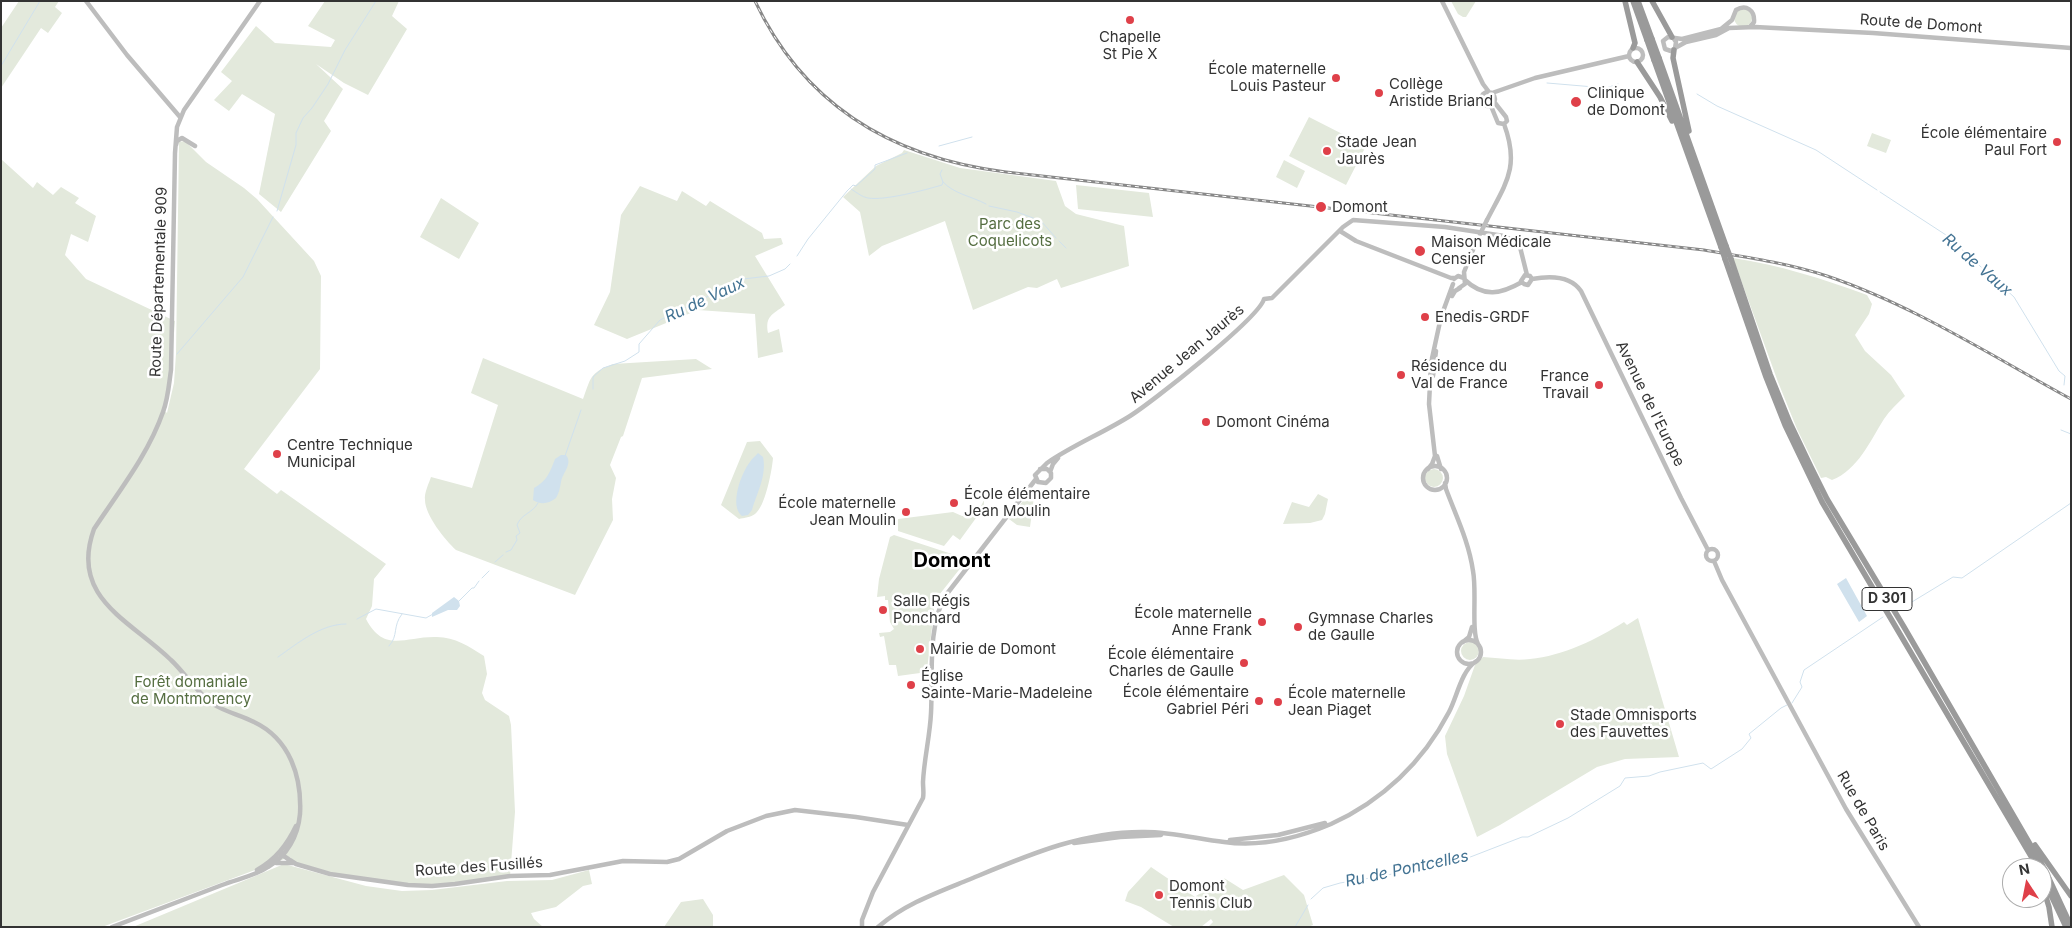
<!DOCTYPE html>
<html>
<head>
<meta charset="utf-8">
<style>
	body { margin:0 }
	#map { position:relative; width:2072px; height:928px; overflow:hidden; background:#fff; font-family:Inter,sans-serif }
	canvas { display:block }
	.frame { position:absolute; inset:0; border:2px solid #333; pointer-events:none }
	.north { position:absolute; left:2002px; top:858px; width:50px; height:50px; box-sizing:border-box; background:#fff; border:1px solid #adadad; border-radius:50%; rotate:349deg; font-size:14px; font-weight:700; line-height:20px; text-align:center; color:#333 }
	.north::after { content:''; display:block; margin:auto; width:18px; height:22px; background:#df4049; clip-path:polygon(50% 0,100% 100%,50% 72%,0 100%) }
</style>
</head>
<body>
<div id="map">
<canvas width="2072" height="928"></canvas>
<div class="frame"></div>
<div class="north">N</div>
</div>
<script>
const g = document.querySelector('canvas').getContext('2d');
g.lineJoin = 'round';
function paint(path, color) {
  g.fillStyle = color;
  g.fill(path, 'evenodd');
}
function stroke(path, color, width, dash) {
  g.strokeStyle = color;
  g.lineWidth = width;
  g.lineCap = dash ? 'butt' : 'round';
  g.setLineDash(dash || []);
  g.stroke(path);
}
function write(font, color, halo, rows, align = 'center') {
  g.font = font + ' Inter,sans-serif';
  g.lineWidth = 5;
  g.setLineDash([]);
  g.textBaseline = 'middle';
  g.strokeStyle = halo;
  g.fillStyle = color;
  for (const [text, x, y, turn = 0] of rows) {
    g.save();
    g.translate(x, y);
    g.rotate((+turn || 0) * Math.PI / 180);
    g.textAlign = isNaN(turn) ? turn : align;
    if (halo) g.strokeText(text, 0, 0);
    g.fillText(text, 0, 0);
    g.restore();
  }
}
paint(new Path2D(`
	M19,1H59L55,7L62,13L48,33L41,28L1,88V28Z
	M325,1H399L392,16L407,29L368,95L344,83L316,64L343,89L324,121L331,131L281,212L259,194L275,114L242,94L229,111L214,100L232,81L221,72L256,26L275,43L331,47L335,40L308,26Z
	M1451,1H1476L1466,17H1463L1458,14Z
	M1734 18a9 9 0 1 1 18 0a9 9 0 1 1-18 0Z
	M1309,117L1366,146L1346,185L1289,156Z
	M1872,133L1891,140L1886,153L1867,146Z
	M185,141L206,162L244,188L257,199L314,261L321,276L320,369L244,469L277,494L281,490L386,564L374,579L372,606L366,619C384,653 404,637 434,637C454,636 468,646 484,656L487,674L482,693L485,700L509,716L511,725L515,812L510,876L432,886L365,880L296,864L290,857L102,927H1V159L33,188L37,182L53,195L61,187L79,198L75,203L96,216L88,242L71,234L65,255L86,279L175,321L171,370L164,410L167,413L174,383L176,354L179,142Z
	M904,150L960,168L1056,181L1065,206L1076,214L1124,226L1129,266L1061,288L1057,279L1037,288L1028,287L973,310L945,221L882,246L869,256L860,212L843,197L876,166L902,153Z
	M1284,160L1305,171L1297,188L1276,177Z
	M1076,185L1149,193L1153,217L1078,209Z
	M640,186L677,201L682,191L706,206L710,201L762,233L764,239L781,238L783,244L755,256L785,305C772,315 765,316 768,333L779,329L783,352L758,358L755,314L698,310L627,339L594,325L610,292L621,215Z
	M441,198L479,223L459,259L420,237Z
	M1733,258C1780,265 1823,279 1867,295L1872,304L1869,314L1855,335L1865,351L1891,375L1905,396C1898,403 1890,410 1884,419C1870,441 1858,470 1832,480L1826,477L1821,478L1797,429L1778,382Z
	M483,358L583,399C591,378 589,373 613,364L696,359L712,369L642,378L623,436L621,437L610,465L616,478L612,499L613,520L575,595L456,550C445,540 425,515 425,500C424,493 429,483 431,477L472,488L498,405L471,393Z
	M760,441L773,458C772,471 765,507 755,514C751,517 744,518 739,519L721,505L747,442Z
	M1425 478a9 9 0 1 1 18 0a9 9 0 1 1-18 0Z
	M1029,493H1032L1034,497L1030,527L1017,525L1009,519Z
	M1318,494L1328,499L1325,514L1322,520L1310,523L1283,524L1292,502L1309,507Z
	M984,500V507L960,540L953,535L944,546L898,531V519L953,512L962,516L973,515L981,506Z
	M894,535L964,558L966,561L932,604L934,610L927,670H923L920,673L898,676L896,665H889L884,636L880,637L879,633L890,632L894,629L890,622L888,600H885V596L877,597L879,579L890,537Z
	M1638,618L1679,757L1625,759L1597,767L1500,825L1477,837L1447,754L1445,736L1464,696L1475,665L1483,657C1499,658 1515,661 1530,659C1563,656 1597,639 1624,622L1627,625Z
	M1461 651a9 9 0 1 1 18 0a9 9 0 1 1-18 0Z
	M284,864L366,886L402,891L432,890L507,881L552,880L589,870L592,884L583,886L556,907L531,913L534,919L543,927H133Z
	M1151,867L1195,897L1206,913L1196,896L1224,878L1243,890L1284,875L1304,895L1313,925L1308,927H1208L1213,922L1211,919L1201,927H1174L1141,907L1125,901L1128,892Z
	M703,899L713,915V927H664L681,902Z`), '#e3e9dc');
paint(new Path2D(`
	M758,453L763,457C767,475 757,493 752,510L748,515L742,516C729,506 741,473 750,462C752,458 755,457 758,453Z
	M561,455H566C573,464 563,472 561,482C560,488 559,493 556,498C548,504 541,505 533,500L534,488C547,481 550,472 555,459Z
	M1846,578L1867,616L1859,622L1837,584Z
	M454,597L459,601L460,606L457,610H448L432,617V613Z`), '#d0e1ed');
stroke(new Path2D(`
	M1,66L40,1
	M1547,83L1606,88L1618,84
	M1697,94L1717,106L1816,150L1877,190
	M939,146L972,137
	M943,182C954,194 971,196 986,204
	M851,189C856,192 862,197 868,198C884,201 925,190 942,185L943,182L940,174L942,170
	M1880,192L1946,235L2014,297L2059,371L2065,376L2064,385
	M989,206L1017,212L1041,221L1056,238
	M277,211L296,145V133L303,118L312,108L328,84L345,50L376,1
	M1059,241L1066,248
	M797,256L808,239L847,191L853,185L856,186L875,169V165L907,153
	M177,354L243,277L273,217
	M593,389V377L603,368L625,361L639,352V344L660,320L743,279L769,276L785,269L790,264
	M2061,430L2071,434
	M565,456L581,410
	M506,552L511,550L517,540L516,536L520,533L517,525C521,514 533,513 538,503
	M495,562L503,555
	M482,578L489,571
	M459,601L472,588H474L479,581
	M1902,608L1953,577L1962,578L2071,503
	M357,619L376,609L426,618L433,614
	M389,646C399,635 392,627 402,614
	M278,657C298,643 321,624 346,624
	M1792,703L1802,687L1800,682L1804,670L1883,617
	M1311,899L1323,888L1340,883L1388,875L1417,867L1460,861L1522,837H1528L1568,818L1620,786L1625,778L1649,776L1660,772L1703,763L1711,769L1742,749L1751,738L1749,734L1781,708L1787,705
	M1295,927L1308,905`), '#d0e1ed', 1);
stroke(new Path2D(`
	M86,1L127,55L180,117
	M1442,1L1483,84L1489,92
	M1674,39L1676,42L1675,48L1671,51L1665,49L1663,41L1668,37L1682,39L1721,29L1732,20L1736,10C1746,4 1755,10 1754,22L1750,27
	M1675,48L1686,42L1716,35L1729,28L1755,27L1873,33L2071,48
	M1629 55a7 7 0 1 1 14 0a7 7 0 1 1-14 0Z
	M1481 99a7 7 0 1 1 14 0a7 7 0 1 1-14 0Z
	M1492,93L1535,78L1629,56
	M1491,106L1498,123L1504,124
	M176,145L177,141L182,138L195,146
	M1487,220C1506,183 1520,167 1504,124L1507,121L1506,117L1495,103
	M1340,231L1356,241L1451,278H1455
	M1454,279L1458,276L1464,278
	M1532,279L1528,285L1524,284L1521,281L1525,275L1530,276L1532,279C1548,276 1570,275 1581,291L1681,498L1708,550
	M1465,280C1484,298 1501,294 1522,282
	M1459,288L1465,284L1464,272L1477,240
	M1452,296L1455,291L1460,288
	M1433,376L1436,351
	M1437,456L1441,469
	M1423 478a12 12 0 1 1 24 0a12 12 0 1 1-24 0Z
	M1040,469H1047L1051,473V478L1046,483L1038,482L1035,475L1047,463C1073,445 1103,433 1130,416C1151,403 1259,318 1264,299L1272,298L1343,227L1353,220L1445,227L1504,236L1513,240L1520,247L1527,275
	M1428,469L1432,464L1435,456L1429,404L1431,363L1441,317L1453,284
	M1050,472L1053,464L1058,458
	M1445,483L1446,489C1456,516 1469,542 1473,571C1477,591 1471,631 1478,644
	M1706 555a6 6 0 1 1 12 0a6 6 0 1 1-12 0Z
	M1714,561L1722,580L1846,809L1919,927
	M1457 652a12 12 0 1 1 24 0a12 12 0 1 1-24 0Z
	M1463,642L1469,637L1472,627
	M1230,840L1278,835L1325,823
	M1074,843L1120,837L1161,835
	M279,853L296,864L330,874L408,885L432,886L455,884L510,876L550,875L623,861L667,862L679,859L727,831L766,816L795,810L856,817L908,825
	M276,863H293
	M257,870C276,859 287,845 296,826
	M112,927C149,913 186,899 222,885C237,879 255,876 268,867C287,856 298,836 300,814C302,777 290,739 254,722C241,715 225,712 213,704C196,692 185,673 171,660C130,620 69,598 94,529C119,491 148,455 163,412C168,399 169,384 171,370L175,153L177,127L184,110L260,1
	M862,927V920L873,892L923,798C924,793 923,788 923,782C924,759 930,736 931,713C933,678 927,625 946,595L1036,479
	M878,927C905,904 936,893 968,880C1026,856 1082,831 1145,832C1172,832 1198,839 1224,842C1259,847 1298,838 1331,824C1382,801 1423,762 1449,712C1457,697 1461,672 1475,662`), '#bdbdbd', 4.5);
stroke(new Path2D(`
	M1625,1L1635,43L1633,48
	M1633,1L1647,40
	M1638,1L1652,39
	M1652,1L1672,37
	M1674,50L1673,58L1689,131
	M1659,58L1726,246
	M1654,60L1721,247
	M1637,62L1660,97L1672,121
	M1725,259L1766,377L1785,425L1822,502L2038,868
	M1731,259L1770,374L1790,423L1811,467L1827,499L1904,627L2045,870L2071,926
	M2035,845L2071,896
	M2042,876L2066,927
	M2042,884L2049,907L2052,927`), '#9a9a9a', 5.5);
const rail = new Path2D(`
	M755,1C805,107 894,158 1006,172L1704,250C1746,257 1787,263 1827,276C1913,305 1992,356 2071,399`);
stroke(rail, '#888', 3);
stroke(rail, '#fff', 1, [4]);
stroke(new Path2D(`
	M1480,234L1487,220`), '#bdbdbd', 4.5);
stroke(new Path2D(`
	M1652,39L1659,58
	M1647,40L1654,60
	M1726,246L1731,259
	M1721,247L1725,259`), '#9a9a9a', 5.5);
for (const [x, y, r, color] of [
	[1130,20,5,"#df4049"],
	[1336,78,5,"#df4049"],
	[1379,93,5,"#df4049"],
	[1576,102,6,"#df4049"],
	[2057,142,5,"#df4049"],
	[1327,151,5,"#df4049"],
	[1321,207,6,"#df4049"],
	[1420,251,6,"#df4049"],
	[1425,317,5,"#df4049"],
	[1401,375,5,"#df4049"],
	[1599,385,5,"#df4049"],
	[1206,422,5,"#df4049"],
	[277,454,5,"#df4049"],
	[954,503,5,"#df4049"],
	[906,512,5,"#df4049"],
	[883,610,5,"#df4049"],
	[1262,622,5,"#df4049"],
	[1298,627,5,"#df4049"],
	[920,649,5,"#df4049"],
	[1244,663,5,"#df4049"],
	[911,685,5,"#df4049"],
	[1259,701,5,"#df4049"],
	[1278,702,5,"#df4049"],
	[1560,724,5,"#df4049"],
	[1159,895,5,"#df4049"]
]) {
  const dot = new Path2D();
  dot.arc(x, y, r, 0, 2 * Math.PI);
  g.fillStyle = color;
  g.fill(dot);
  stroke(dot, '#fff', 2);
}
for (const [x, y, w] of [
	[1887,599,50]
]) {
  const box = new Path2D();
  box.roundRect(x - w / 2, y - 11.5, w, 23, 4);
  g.fillStyle = '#fff';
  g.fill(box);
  stroke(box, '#333', 1);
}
write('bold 14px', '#333', null, [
	["D 301",1887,599]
]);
write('15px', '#333', '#fff', [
	["Route de Domont",1921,24,4],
	["Route Départementale 909",159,282,-88],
	["Avenue Jean Jaurès",1187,354,-40],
	["Avenue de l'Europe",1650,404,64],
	["Rue de Paris",1863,811,60],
	["Route des Fusillés",479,867,-4]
]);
write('15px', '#333', '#fff', [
	["Chapelle",1130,37,"center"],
	["St Pie X",1130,54,"center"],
	["École maternelle",1326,69,"right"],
	["Louis Pasteur",1326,86,"right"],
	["Collège",1389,84],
	["Aristide Briand",1389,101],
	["Clinique",1587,93],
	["de Domont",1587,110],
	["École élémentaire",2047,133,"right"],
	["Paul Fort",2047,150,"right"],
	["Stade Jean",1337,142],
	["Jaurès",1337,159],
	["Domont",1332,207],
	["Maison Médicale",1431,242],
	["Censier",1431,259],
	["Enedis-GRDF",1435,317],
	["Résidence du",1411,366],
	["Val de France",1411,383],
	["France",1589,376,"right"],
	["Travail",1589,393,"right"],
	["Domont Cinéma",1216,422],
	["Centre Technique",287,445],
	["Municipal",287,462],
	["École élémentaire",964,494],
	["Jean Moulin",964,511],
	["École maternelle",896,503,"right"],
	["Jean Moulin",896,520,"right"],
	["Salle Régis",893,601],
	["Ponchard",893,618],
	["École maternelle",1252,613,"right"],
	["Anne Frank",1252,630,"right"],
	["Gymnase Charles",1308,618],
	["de Gaulle",1308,635],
	["Mairie de Domont",930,649],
	["École élémentaire",1234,654,"right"],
	["Charles de Gaulle",1234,671,"right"],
	["Église",921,676],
	["Sainte-Marie-Madeleine",921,693],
	["École élémentaire",1249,692,"right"],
	["Gabriel Péri",1249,709,"right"],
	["École maternelle",1288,693],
	["Jean Piaget",1288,710],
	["Stade Omnisports",1570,715],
	["des Fauvettes",1570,732],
	["Domont",1169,886],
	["Tennis Club",1169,903]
], 'left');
write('15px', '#556e41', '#fff', [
	["Parc des",1010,224],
	["Coquelicots",1010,241],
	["Forêt domaniale",191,682],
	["de Montmorency",191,699]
]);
write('italic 16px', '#437393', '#fff', [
	["Ru de Vaux",1977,265,41],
	["Ru de Vaux",705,300,-25],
	["Ru de Pontcelles",1407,869,-12]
]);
write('bold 20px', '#000', '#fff', [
	["Domont",952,561]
]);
</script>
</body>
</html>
